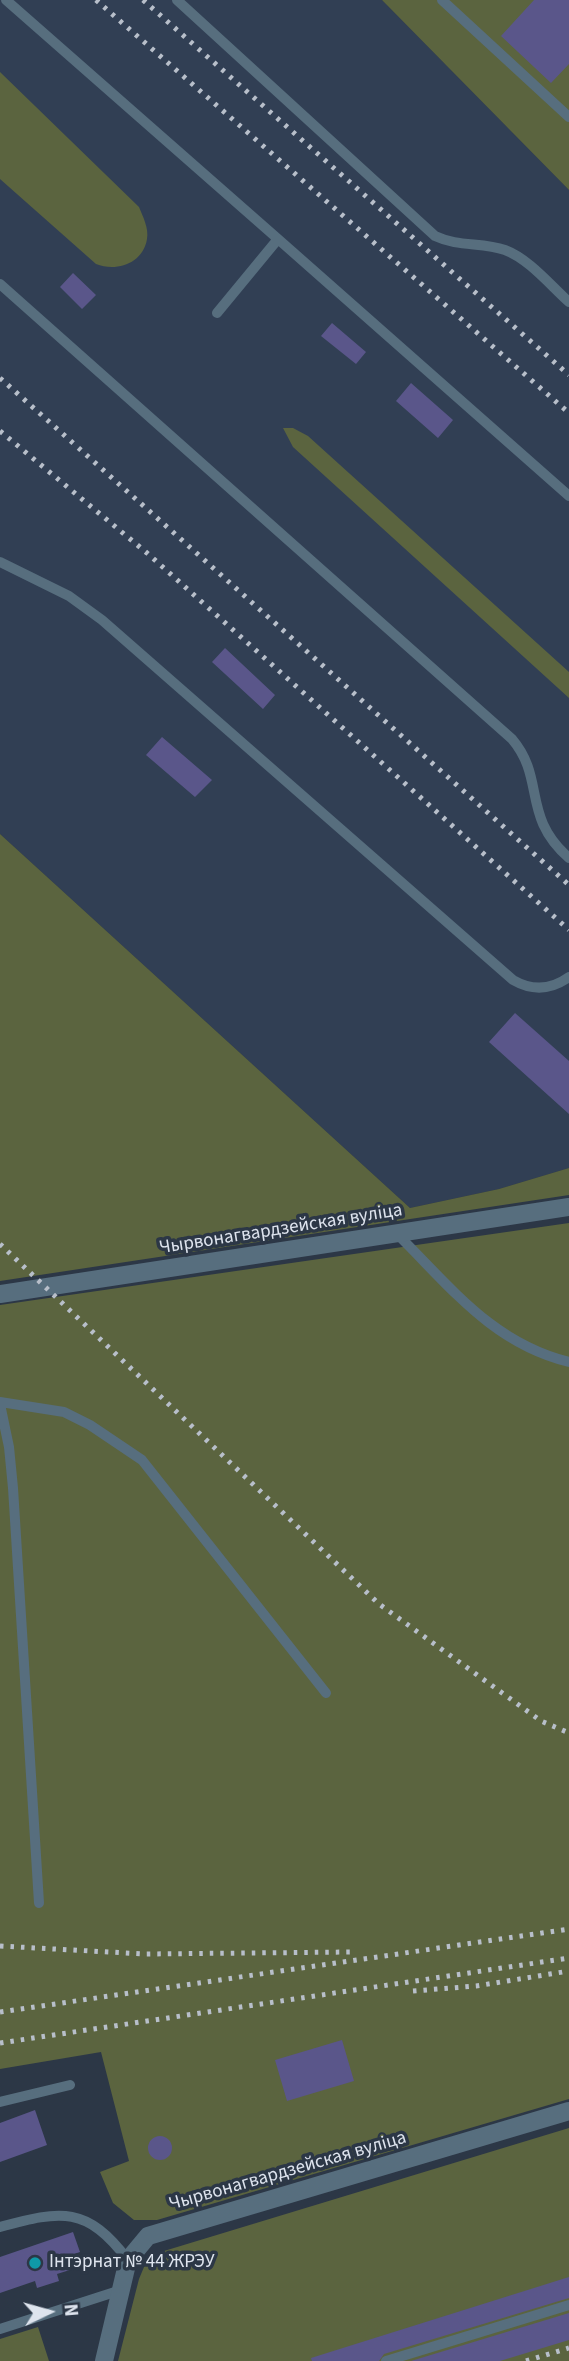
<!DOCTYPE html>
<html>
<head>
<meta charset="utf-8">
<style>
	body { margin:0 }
	#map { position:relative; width:569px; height:2361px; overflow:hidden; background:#2c3746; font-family:"Source Sans 3",sans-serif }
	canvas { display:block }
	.north { position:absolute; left:14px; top:2277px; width:70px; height:70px; -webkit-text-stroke:5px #2c3746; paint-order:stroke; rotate:85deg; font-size:19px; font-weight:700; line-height:28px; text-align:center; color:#dee4ee }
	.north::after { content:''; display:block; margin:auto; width:24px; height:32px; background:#dee4ee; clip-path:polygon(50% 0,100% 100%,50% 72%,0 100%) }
</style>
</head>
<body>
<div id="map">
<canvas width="569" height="2361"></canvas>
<div class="north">N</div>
</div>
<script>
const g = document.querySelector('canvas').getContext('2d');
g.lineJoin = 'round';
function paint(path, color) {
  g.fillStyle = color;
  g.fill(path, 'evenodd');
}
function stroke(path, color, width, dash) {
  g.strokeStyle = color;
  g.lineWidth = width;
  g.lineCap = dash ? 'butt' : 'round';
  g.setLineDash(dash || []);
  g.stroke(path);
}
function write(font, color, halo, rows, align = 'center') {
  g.font = font + ' "Source Sans 3",sans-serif';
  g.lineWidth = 7;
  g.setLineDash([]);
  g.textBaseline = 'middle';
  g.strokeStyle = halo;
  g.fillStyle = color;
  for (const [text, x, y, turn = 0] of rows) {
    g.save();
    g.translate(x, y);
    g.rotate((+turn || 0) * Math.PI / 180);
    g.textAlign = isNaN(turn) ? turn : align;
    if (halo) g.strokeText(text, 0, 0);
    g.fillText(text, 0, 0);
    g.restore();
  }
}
paint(new Path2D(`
	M0,0H382L569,190V1168L499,1189L410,1208L0,834Z`), '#313f54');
paint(new Path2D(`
	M382,0H569V190Z
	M0,72L139,207C143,217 149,228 147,239C143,264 116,272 96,264L0,179Z
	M283,428H293L308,436L569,672V698L293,447Z
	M0,834L410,1208L499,1189L569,1168V1195L0,1281Z
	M569,1223V2099L157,2220H134L113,2203L100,2172L129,2161L101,2052L0,2069V1305Z
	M569,2128V2361H118L139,2279L144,2267L164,2251Z
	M38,2327L49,2361H0V2339Z`), '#5b643f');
paint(new Path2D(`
	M534,0H569V64L551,83L501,36Z
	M73,273L96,295L82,309L60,287Z
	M332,323L366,352L356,364L321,336Z
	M411,383L453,420L438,438L396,401Z
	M225,648L275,695L263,709L212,662Z
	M162,737L212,780L195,797L146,755Z
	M515,1013L569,1061V1114L489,1042Z
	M342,2040L354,2081L287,2101L275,2060Z
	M35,2110L47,2145L0,2162V2123Z
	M148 2148a12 12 0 1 1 24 0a12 12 0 1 1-24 0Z
	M73,2232L80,2252L68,2256L73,2269L57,2274L59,2281L37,2288L35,2281L0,2293V2257Z
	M569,2277V2298L384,2354L379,2361H312L311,2358Z
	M569,2313V2340L500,2361H411Z`), '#5a568a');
stroke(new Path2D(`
	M6,0L278,239L217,313
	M177,0L435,236C458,247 482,242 505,250C529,259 550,285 569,302
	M442,0L569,117
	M278,239L569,496
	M0,284L512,739C546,779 521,816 569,858
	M0,562L69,596L102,620L513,980C532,991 551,990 569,977
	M396,1233C451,1287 492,1343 569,1362
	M0,1402L64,1412L90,1425L142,1460L326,1693
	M0,1404L9,1447L13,1488L39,1903
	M0,2102L70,2085
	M0,2227C62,2210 87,2206 128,2260
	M0,2329L121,2290
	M386,2361L569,2305`), '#576e7e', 10);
stroke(new Path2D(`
	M0,1294L569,1207
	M104,2361L128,2260L148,2236L569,2111`), '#576e7e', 18);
stroke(new Path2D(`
	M96,0L569,413
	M143,0L569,375
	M0,378L569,885
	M0,431L147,553L569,930
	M0,1244L379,1604L541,1721L569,1733
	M0,1946L145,1954L352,1952
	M413,1991L476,1986L569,1971
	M0,2012L569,1929
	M0,2043L569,1958
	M526,2361L569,2348`), '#b8bfca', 5, [3.5, 7]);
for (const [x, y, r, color] of [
	[35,2263,7,"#0f9aa8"]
]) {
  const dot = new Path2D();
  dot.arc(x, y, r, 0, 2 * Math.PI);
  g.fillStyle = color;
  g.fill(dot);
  stroke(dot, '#2c3746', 2.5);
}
write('19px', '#dee4ee', '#2c3746', [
	["Чырвонагвардзейская вуліца",281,1230,-9],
	["Чырвонагвардзейская вуліца",288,2172,-16]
]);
write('19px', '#dee4ee', '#2c3746', [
	["Інтэрнат № 44 ЖРЭУ",49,2263]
], 'left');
</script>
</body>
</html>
